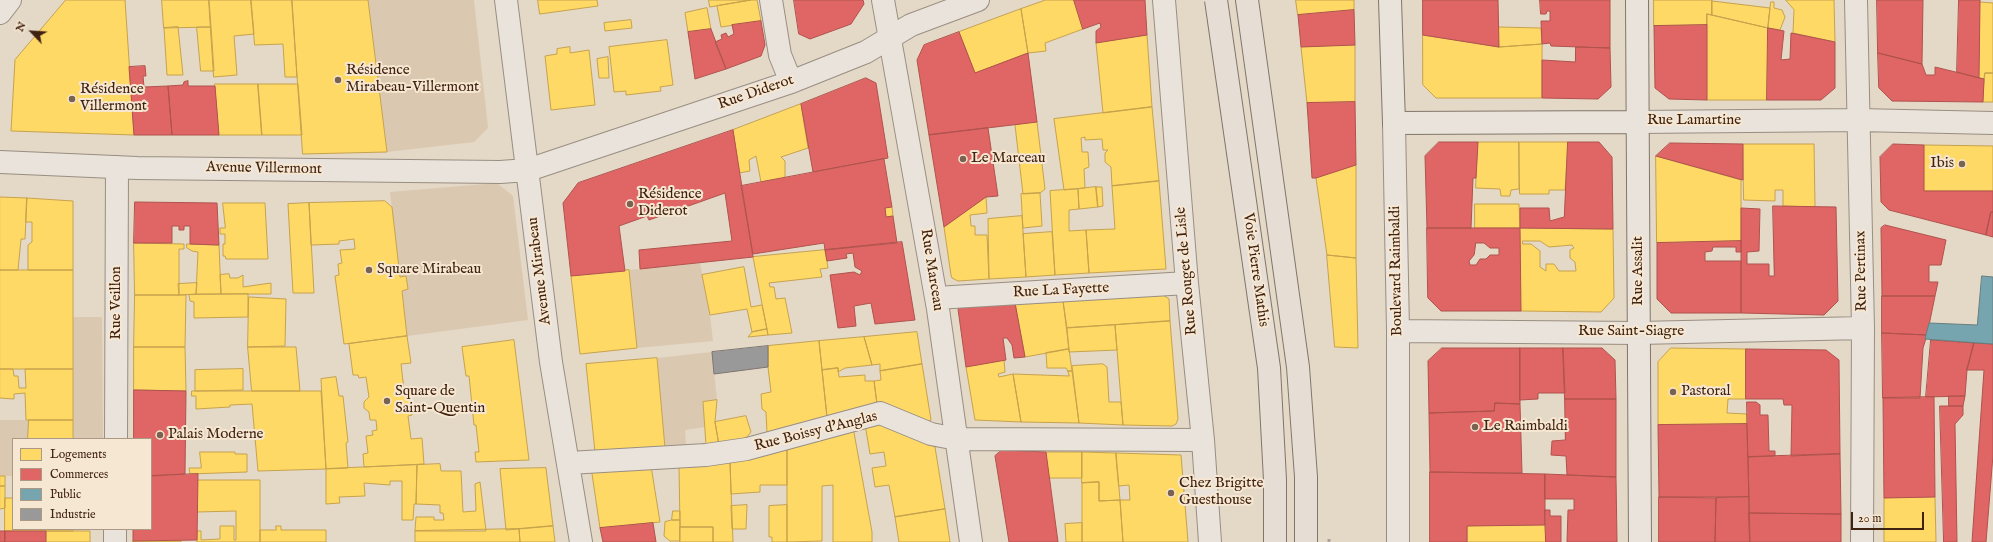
<!DOCTYPE html>
<html>
<head>
<meta charset="utf-8">
<style>
	body { margin:0 }
	#map { position:relative; width:1993px; height:542px; overflow:hidden; background:#e4d8c7; font-family:"IM FELL English",serif }
	canvas { display:block }
	.legend { position:absolute; left:12px; top:438px; width:140px; height:92px; box-sizing:border-box; background:#f6e7d2; border:1px solid #ad9884; margin:0; padding:5px 7px; list-style:none; font-size:12px; color:#402210 }
	.legend li { display:flex; align-items:center; gap:8px; height:20px }
	.legend b { width:20px; border:1px solid #ad9884 }
	.north { position:absolute; left:12px; top:12px; width:40px; height:40px; -webkit-text-stroke:3px #f6e7d2; paint-order:stroke; rotate:295deg; font-size:11px; font-weight:700; line-height:16px; text-align:center; color:#402210 }
	.north::after { content:''; display:block; margin:auto; width:14px; height:18px; background:#402210; clip-path:polygon(50% 0,100% 100%,50% 72%,0 100%) }
	.scale { position:absolute; left:1851px; top:512px; width:73px; height:18px; box-sizing:border-box; border:2px solid #402210; border-top:0; padding-left:5px; font-size:12px; line-height:14px; white-space:nowrap; color:#402210; -webkit-text-stroke:3px #f6e7d2; paint-order:stroke }
</style>
</head>
<body>
<div id="map">
<canvas width="1993" height="542"></canvas>
<ul class="legend">
<li><b style="height:11px;background:#ffd966"></b>Logements</li>
<li><b style="height:11px;background:#e06666"></b>Commerces</li>
<li><b style="height:11px;background:#76a5af"></b>Public</li>
<li><b style="height:11px;background:#999"></b>Industrie</li>
</ul>
<div class="north">N</div>
<div class="scale">20 m</div>
</div>
<script>
const g = document.querySelector('canvas').getContext('2d');
g.lineJoin = 'round';
function paint(path, color) {
  g.fillStyle = color;
  g.fill(path, 'evenodd');
}
function stroke(path, color, width, dash) {
  g.strokeStyle = color;
  g.lineWidth = width;
  g.lineCap = dash ? 'butt' : 'round';
  g.setLineDash(dash || []);
  g.stroke(path);
}
function write(font, color, halo, rows, align = 'center') {
  g.font = font + ' "IM FELL English",serif';
  g.lineWidth = 4;
  g.setLineDash([]);
  g.textBaseline = 'middle';
  g.strokeStyle = halo;
  g.fillStyle = color;
  for (const [text, x, y, turn = 0] of rows) {
    g.save();
    g.translate(x, y);
    g.rotate((+turn || 0) * Math.PI / 180);
    g.textAlign = isNaN(turn) ? turn : align;
    if (halo) g.strokeText(text, 0, 0);
    g.fillText(text, 0, 0);
    g.restore();
  }
}
paint(new Path2D(`
	M368,0H474L488,128L474,142L387,152Z
	M497,183L513,196L528,320L407,336L402,291L408,289L406,276L400,277L390,192Z
	M700,263L710,315L713,341L637,348L629,270Z
	M73,317H102L103,439H72Z
	M712,352L717,400L703,402L705,427L685,430L686,447L665,448L657,358Z
	M0,420H29L28,439H13V476H0Z`), '#dbc8b0');
const homes = new Path2D(`
	M66,0H125L134,135L11,131L15,60Z
	M162,0H209L211,27L164,28Z
	M209,0H251L254,34L234,36L237,75L214,77Z
	M251,0H292L297,77H285L283,44L255,45Z
	M292,0H368L387,152L303,154Z
	M538,0H597L598,6L540,14Z
	M709,0H751L710,7Z
	M751,0H757L761,21L721,27L717,6Z
	M1046,0H1074L1083,29L1045,43L1046,51L1028,53L1021,9Z
	M1296,0H1354V10L1298,15Z
	M1654,0H1712V15L1707,14V25L1654,26Z
	M1786,0H1834L1835,42L1793,33L1794,10Z
	M1712,1L1770,8L1768,28L1712,15Z
	M1771,2H1774V8L1782,10L1785,17L1780,30L1768,28Z
	M1980,2L1993,3V73H1985L1984,79L1979,78Z
	M707,8L711,29L688,32L685,13Z
	M1021,9L1028,53L975,73L959,32Z
	M1707,14L1768,28L1767,100H1707Z
	M631,20L632,28L605,31L604,23Z
	M178,27L183,75H167L164,28Z
	M197,27H211L214,71H201Z
	M1498,27L1541,28L1542,44L1499,47Z
	M1147,35L1152,107L1103,113L1096,43Z
	M1423,35L1499,47L1542,44V98H1436L1423,85Z
	M667,40L673,85L660,87L661,91L626,95V91L614,92L609,47Z
	M1355,45V102L1307,103L1301,47Z
	M570,47V53L589,50L595,105L551,110L545,56L557,54V49Z
	M608,57L609,78H599L597,59Z
	M1985,73H1993V102H1983Z
	M215,84H258L262,135H219Z
	M258,84H298L302,135H262Z
	M801,104L808,148L781,157L785,161V178L761,182L756,156L749,160L750,171L739,173L733,130Z
	M1152,107L1159,181L1112,186L1111,167L1105,162V153L1108,150H1103L1102,139L1085,140V137L1081,138L1082,152H1088L1089,167L1084,169L1085,188L1064,190L1054,119Z
	M1037,122L1045,189L1040,193L1023,194L1015,125Z
	M1478,142H1519V189L1511,190L1510,196H1501L1500,189L1476,188Z
	M1519,142H1568L1565,190H1549V194H1520Z
	M1743,144H1814L1815,207L1783,206V190H1775V201L1744,200Z
	M1924,145L1993,146V191H1924Z
	M1656,156L1741,180V241L1657,243Z
	M1356,165V258L1327,255L1316,178Z
	M1159,181L1166,269L1089,273L1086,230L1115,229L1112,186Z
	M1096,187H1102L1103,206L1098,207Z
	M1096,187L1098,207L1079,209L1078,189Z
	M1078,189L1079,209L1069,210V231L1086,230L1089,273L1055,275L1050,191Z
	M1040,193L1042,226L1023,228L1021,194Z
	M0,197L27,198L25,239H21L18,270H0Z
	M986,197L987,213L970,215L971,226H975V235H987L989,279L958,281L952,278L951,275L944,227Z
	M27,198L73,201V270H28V245L32,242V222H26Z
	M385,201L392,207L400,277L406,276L408,289L402,291L407,336L344,344L335,276L339,275L338,264L342,263L340,250L355,249L354,239L339,241V244L311,245L309,203Z
	M223,203H265L268,259H226L225,256H223V244H225V234H220V228H225Z
	M309,203L314,293H293L288,204Z
	M1475,204H1519L1520,228H1475Z
	M892,207L893,216L886,217L885,208Z
	M1022,216L1026,277L989,279L988,219Z
	M1520,228L1613,229L1614,298L1601,312L1521,311ZM1523,241H1540L1549,247L1572,245L1574,248L1570,250V258L1575,262L1576,271H1559L1554,264H1546V271L1540,267V251L1531,244H1523Z
	M1052,232L1055,275L1026,277L1023,234Z
	M134,243L184,244V249H179V295H135Z
	M187,244L219,245L221,294H196L198,252L192,251L187,248Z
	M825,250L828,268L820,269L822,277L769,283L770,287H774L776,299L785,298L792,333L768,335L753,257Z
	M1327,255L1356,258L1358,348L1335,347Z
	M744,267L751,307L762,305L767,329L752,332L747,309L710,315L702,275Z
	M0,270H73V369H0Z
	M629,270L637,348L580,354L571,276Z
	M229,274L230,278H238L243,275V287L271,283V294H221L220,275Z
	M197,283L196,294L179,295L178,284Z
	M248,294V317L194,318V302L190,301L189,295Z
	M135,295H186L185,347H134Z
	M1163,295L1169,299L1170,321L1067,328L1063,301Z
	M249,297L286,299L285,346L248,347Z
	M1063,301L1069,349L1025,357L1015,303Z
	M1170,321L1178,419L1176,424L1172,426L1123,425L1115,325Z
	M1115,325L1117,350L1069,352L1067,328Z
	M767,329L768,335L748,337L752,332Z
	M917,332L922,364L880,371V364L872,365L864,337Z
	M407,336L411,363L401,364L404,390L408,389L412,415L408,416L411,439L422,438L424,464L364,467L363,454L368,453L366,436L373,435L372,431L377,430L376,420H370L369,412L364,408V402L369,397L366,377L359,378L358,375H353L349,344Z
	M864,337L872,365L845,368L838,372V368L822,370L819,341Z
	M514,340L529,460L476,462L475,452H479L476,425H474L469,376H466L462,347Z
	M819,341L827,417L767,433L766,412L762,409L761,394L771,392L768,367V346Z
	M134,347H185L186,391L134,390Z
	M248,347H296L300,391H252Z
	M1671,348L1746,349V399H1728L1727,413L1747,414V424L1658,425V362Z
	M1069,349L1072,371H1068L1066,368H1047L1046,353Z
	M657,358L665,448L595,452L586,364Z
	M1004,360L1005,372L998,374L999,377L1013,374L1021,422L975,420L966,367Z
	M922,364L931,420L923,424L877,404L874,381L881,380L880,371Z
	M1103,364L1107,367L1109,402H1121L1123,425L1079,423L1072,366Z
	M838,368L839,377L865,375V381H874L877,404L827,417L822,370Z
	M0,369H13L14,376H18L19,388H26L25,369H73V420H26L25,393L14,394V399L0,398Z
	M243,369V390L195,391V370Z
	M1068,371H1072L1079,423L1021,422L1013,374L1069,376Z
	M336,377L339,396H343L348,442L346,443L348,468L326,469L321,379Z
	M192,391H321L326,469L258,471L252,404L230,405V407L196,409V396H192Z
	M717,400L715,422L719,445H706L703,402Z
	M746,416L751,432L746,438L719,445L715,422Z
	M29,420H73V439H28Z
	M880,422L935,447L945,509L895,517L889,485L875,487L872,468L886,466L884,452L870,454L865,424Z
	M853,427L872,532V542H833V485L822,486V541L787,542V445Z
	M787,445V485H760V492L731,494L730,462Z
	M200,452H235V454H247V472L190,474L189,468H201Z
	M1046,452H1082V478H1049Z
	M1082,452L1116,453L1120,500L1099,501V482L1082,483Z
	M1116,453L1181,455L1188,542H1123L1120,500H1130L1129,485L1119,486Z
	M730,462L733,542H713V527H680L679,466Z
	M440,464L441,471H461L463,512L476,511L475,484L480,482L486,531H415L416,517H434V520H444L443,513H440V505L416,504L417,465Z
	M417,465L416,504H414L413,520H402V481H390V485L364,483L365,496L339,497L340,503L326,504V469Z
	M651,466L660,522L600,528L591,467Z
	M546,468L553,526L506,530L500,469Z
	M0,476H5V486H0Z
	M198,480H260V542H197V531H201V540L220,539V526H234V540H236V511L197,512Z
	M1099,482V501L1120,500L1123,542H1082V483Z
	M0,486H5V508L0,509Z
	M1935,497L1936,542H1884V498Z
	M5,498H13V529H73V531H5Z
	M747,505L746,529H732L731,506Z
	M787,505V542H772V537H769V506Z
	M945,509L950,542H899L895,517Z
	M673,511H680V520H672Z
	M672,520H680V541H670L664,536L665,522Z
	M1082,523V542H1066L1065,524Z
	M1545,525L1546,542H1467V526Z
	M276,526H281V530H326V542H260V530H276Z
	M553,526L555,542H520L519,529Z
	M680,527H713V542H680Z
	M519,529L520,542H415V531Z
	M46,531H90V542H46Z
	M133,541H181V542H133Z`);
paint(homes, '#ffd966');
stroke(homes, '#c6a24c', 1);
const shops = new Path2D(`
	M794,0H863L864,4L851,24L810,39L799,34Z
	M1074,0H1145L1147,35L1096,43V31L1101,27L1100,23L1083,29Z
	M1423,0H1498L1499,47L1423,35Z
	M1540,0H1610V48L1551,46L1550,43L1542,44L1541,21H1550V11H1547L1546,14H1541Z
	M1877,0H1923L1922,64L1878,53Z
	M1959,0H1980L1979,78L1957,72Z
	M1354,10L1355,45L1301,47L1298,15Z
	M761,21L765,45L761,56L726,69L715,42L722,39L721,35L726,33L728,37L734,34L732,25Z
	M1707,25V100L1669,99L1655,88L1654,26Z
	M1768,28L1784,31L1781,60L1790,59L1791,33L1835,42V88L1821,100H1767Z
	M711,29L726,69L695,79L688,32Z
	M959,32L975,73L1028,53L1037,122L929,135L917,60L924,45Z
	M1576,47L1610,48L1611,87L1598,99L1542,98V60L1575,62Z
	M1878,53L1922,64L1926,75H1935V67L1984,79L1983,102L1892,101L1879,88Z
	M145,66L146,76H143L144,87L168,86L172,135H134L129,67Z
	M866,78L876,83L888,158L813,172L801,104Z
	M188,81V86H215L219,135H172L168,86L183,85L184,82Z
	M1355,102L1356,165L1316,178H1312L1307,103Z
	M988,128L998,196L986,197L944,227L929,135Z
	M733,130L753,257L640,269L639,250L732,241L725,193L649,220L647,216L619,226L625,271L571,276L563,203L578,183Z
	M1439,142H1478L1476,178H1473L1471,228H1427L1425,156Z
	M1568,142H1599L1612,157L1613,229L1520,228V208H1549L1550,221L1564,217Z
	M1670,143L1743,144V180L1656,156Z
	M1893,144L1924,145V191H1993V212H1991L1986,235L1889,210L1881,202L1880,157Z
	M884,159L892,207L885,208L886,217L893,216L897,243L825,250L824,243L753,254L741,186Z
	M135,202L217,203L219,245L190,244V226H184V230H179V226H172V243H134Z
	M1773,206L1836,207L1838,301L1824,315L1741,313V208L1760,209L1759,251L1747,252V264H1769V276H1774Z
	M1991,212H1993V237L1986,235Z
	M1885,225L1946,240L1941,265H1929V282H1938L1935,296H1882L1881,228Z
	M1427,228H1520L1521,311H1441L1428,298ZM1476,243H1484L1490,248H1499V255H1490L1486,259H1480L1476,265H1470L1469,261L1474,255Z
	M1741,241V252H1736V247H1713L1712,251L1705,252V261H1741V313H1671L1657,299V243Z
	M902,242L915,320L875,324L871,303L854,306L856,326L838,328L830,275L854,272L860,275L862,271L855,267L853,253L846,254L847,258L827,261L825,250Z
	M1882,296H1935L1927,335L1882,333Z
	M1015,303L1025,357L1014,358L1012,345L1007,338H1003L1006,360L966,367L958,309L960,307Z
	M1882,333L1927,335L1923,348L1920,398H1883Z
	M1931,340L1974,343L1967,370L1965,396L1926,397Z
	M1974,343L1993,344V455L1986,542H1972L1984,370H1967Z
	M1442,348H1520V404L1495,403L1494,411L1429,413L1428,361Z
	M1520,348H1563L1565,393H1538V399L1520,400Z
	M1563,348H1602L1615,360L1616,399H1565Z
	M1746,349L1826,350L1839,360L1840,454L1791,456L1792,405H1784L1783,399H1746Z
	M134,390L186,391L185,474L151,476V439H134Z
	M1949,396H1965L1963,406H1949Z
	M1934,397L1935,497L1884,498L1883,398Z
	M1565,399H1616V477L1567,475L1566,456L1551,455L1552,441L1565,440Z
	M1747,402H1756L1760,405V415H1768L1769,451H1775V456L1748,457Z
	M1495,403L1520,404L1522,473L1430,472L1429,413L1494,411Z
	M1940,406H1963V415L1955,424L1957,542H1944Z
	M1747,424L1749,497H1659L1658,425Z
	M1002,450L1046,452L1058,542H1009L995,456Z
	M1840,454L1841,514L1749,513L1748,457Z
	M1430,472L1545,474V525L1467,526V542H1430Z
	M198,474L197,540L133,541V529H151V476Z
	M1545,474L1616,477L1617,542H1567L1568,510H1574V499H1545Z
	M1659,497L1716,498L1715,542H1659Z
	M1749,497L1750,542H1715L1716,498Z
	M1545,510H1550V516H1561V542H1546Z
	M1749,513L1841,514V542H1750Z
	M653,523L656,542H603L600,528Z
	M0,531H5V542H0Z
	M5,531H46V542H5Z`);
paint(shops, '#e06666');
stroke(shops, '#b0524c', 1);
const public = new Path2D(`
	M1982,276L1993,277V344L1925,339L1929,323L1977,325Z`);
paint(public, '#76a5af');
stroke(public, '#667e7f', 1);
const industry = new Path2D(`
	M768,346V367L714,374L712,352Z`);
paint(industry, '#999');
stroke(industry, '#7e7570', 1);
const street = new Path2D(`
	M506,0L551,362L581,542
	M771,0L780,55L791,82
	M883,0L938,309L971,542
	M1164,0L1187,283L1203,440L1210,542
	M1856,0L1863,328L1862,542
	M0,13L10,0
	M1638,122L1859,120L1993,123
	M1394,123L1398,331V542
	M0,162L137,168L500,172L528,170L791,82L866,52L911,25L978,0
	M936,298L1187,283
	M1398,331L1639,333L1863,328
	M116,439L117,167
	M569,463L706,455L747,449L880,413L931,434L957,439L1203,440
	M115,542V529`);
const secondary = new Path2D(`
	M1390,0L1394,123L1638,122
	M1637,0L1640,542`);
const highway = new Path2D(`
	M1247,0L1298,367L1306,477V542`);
stroke(street, '#998e82', 24);
stroke(secondary, '#81766b', 24);
stroke(highway, '#81766b', 24);
stroke(street, '#e9e3db', 22);
stroke(secondary, '#e9e3db', 22);
stroke(highway, '#e6ded4', 22);
stroke(new Path2D(`
	M1329,539V542`), '#aaa299', 3, [7, 7]);
const highwayBridge = new Path2D(`
	M1216,0L1269,368L1275,480V542`);
stroke(highwayBridge, '#81766b', 24, []);
stroke(highwayBridge, '#e6ded4', 22);
for (const [x, y, r, color] of [
	[338,80,4,"#796250"],
	[72,99,4,"#796250"],
	[963,159,4,"#796250"],
	[1962,164,4,"#796250"],
	[630,204,4,"#796250"],
	[369,270,4,"#796250"],
	[1673,392,4,"#796250"],
	[387,401,4,"#796250"],
	[1475,427,4,"#796250"],
	[160,435,4,"#796250"],
	[1171,493,4,"#796250"]
]) {
  const dot = new Path2D();
  dot.arc(x, y, r, 0, 2 * Math.PI);
  g.fillStyle = color;
  g.fill(dot);
  stroke(dot, '#f6e7d2', 1.5);
}
write('15px', '#402210', '#f6e7d2', [
	["Résidence",346,71],
	["Mirabeau-Villermont",346,88],
	["Résidence",80,90],
	["Villermont",80,107],
	["Le Marceau",971,159],
	["Ibis",1954,164,"right"],
	["Résidence",638,195],
	["Diderot",638,212],
	["Square Mirabeau",377,270],
	["Square de",395,392],
	["Saint-Quentin",395,409],
	["Pastoral",1681,392],
	["Le Raimbaldi",1483,427],
	["Palais Moderne",168,435],
	["Chez Brigitte",1179,484],
	["Guesthouse",1179,501]
], 'left');
write('15px', '#402210', '#f6e7d2', [
	["Rue Diderot",756,93,-19],
	["Rue Lamartine",1694,121],
	["Avenue Villermont",264,169,1],
	["Rue Marceau",931,270,81],
	["Voie Pierre Mathis",1255,270,82],
	["Avenue Mirabeau",540,271,-97],
	["Rue Rouget de Lisle",1187,271,-95],
	["Boulevard Raimbaldi",1397,271,-91],
	["Rue Assalit",1639,271,-90],
	["Rue Pertinax",1862,271,-91],
	["Rue La Fayette",1061,291,-3],
	["Rue Veillon",117,303,-90],
	["Rue Saint-Siagre",1631,332],
	["Rue Boissy d'Anglas",816,432,-14]
]);
</script>
</body>
</html>
